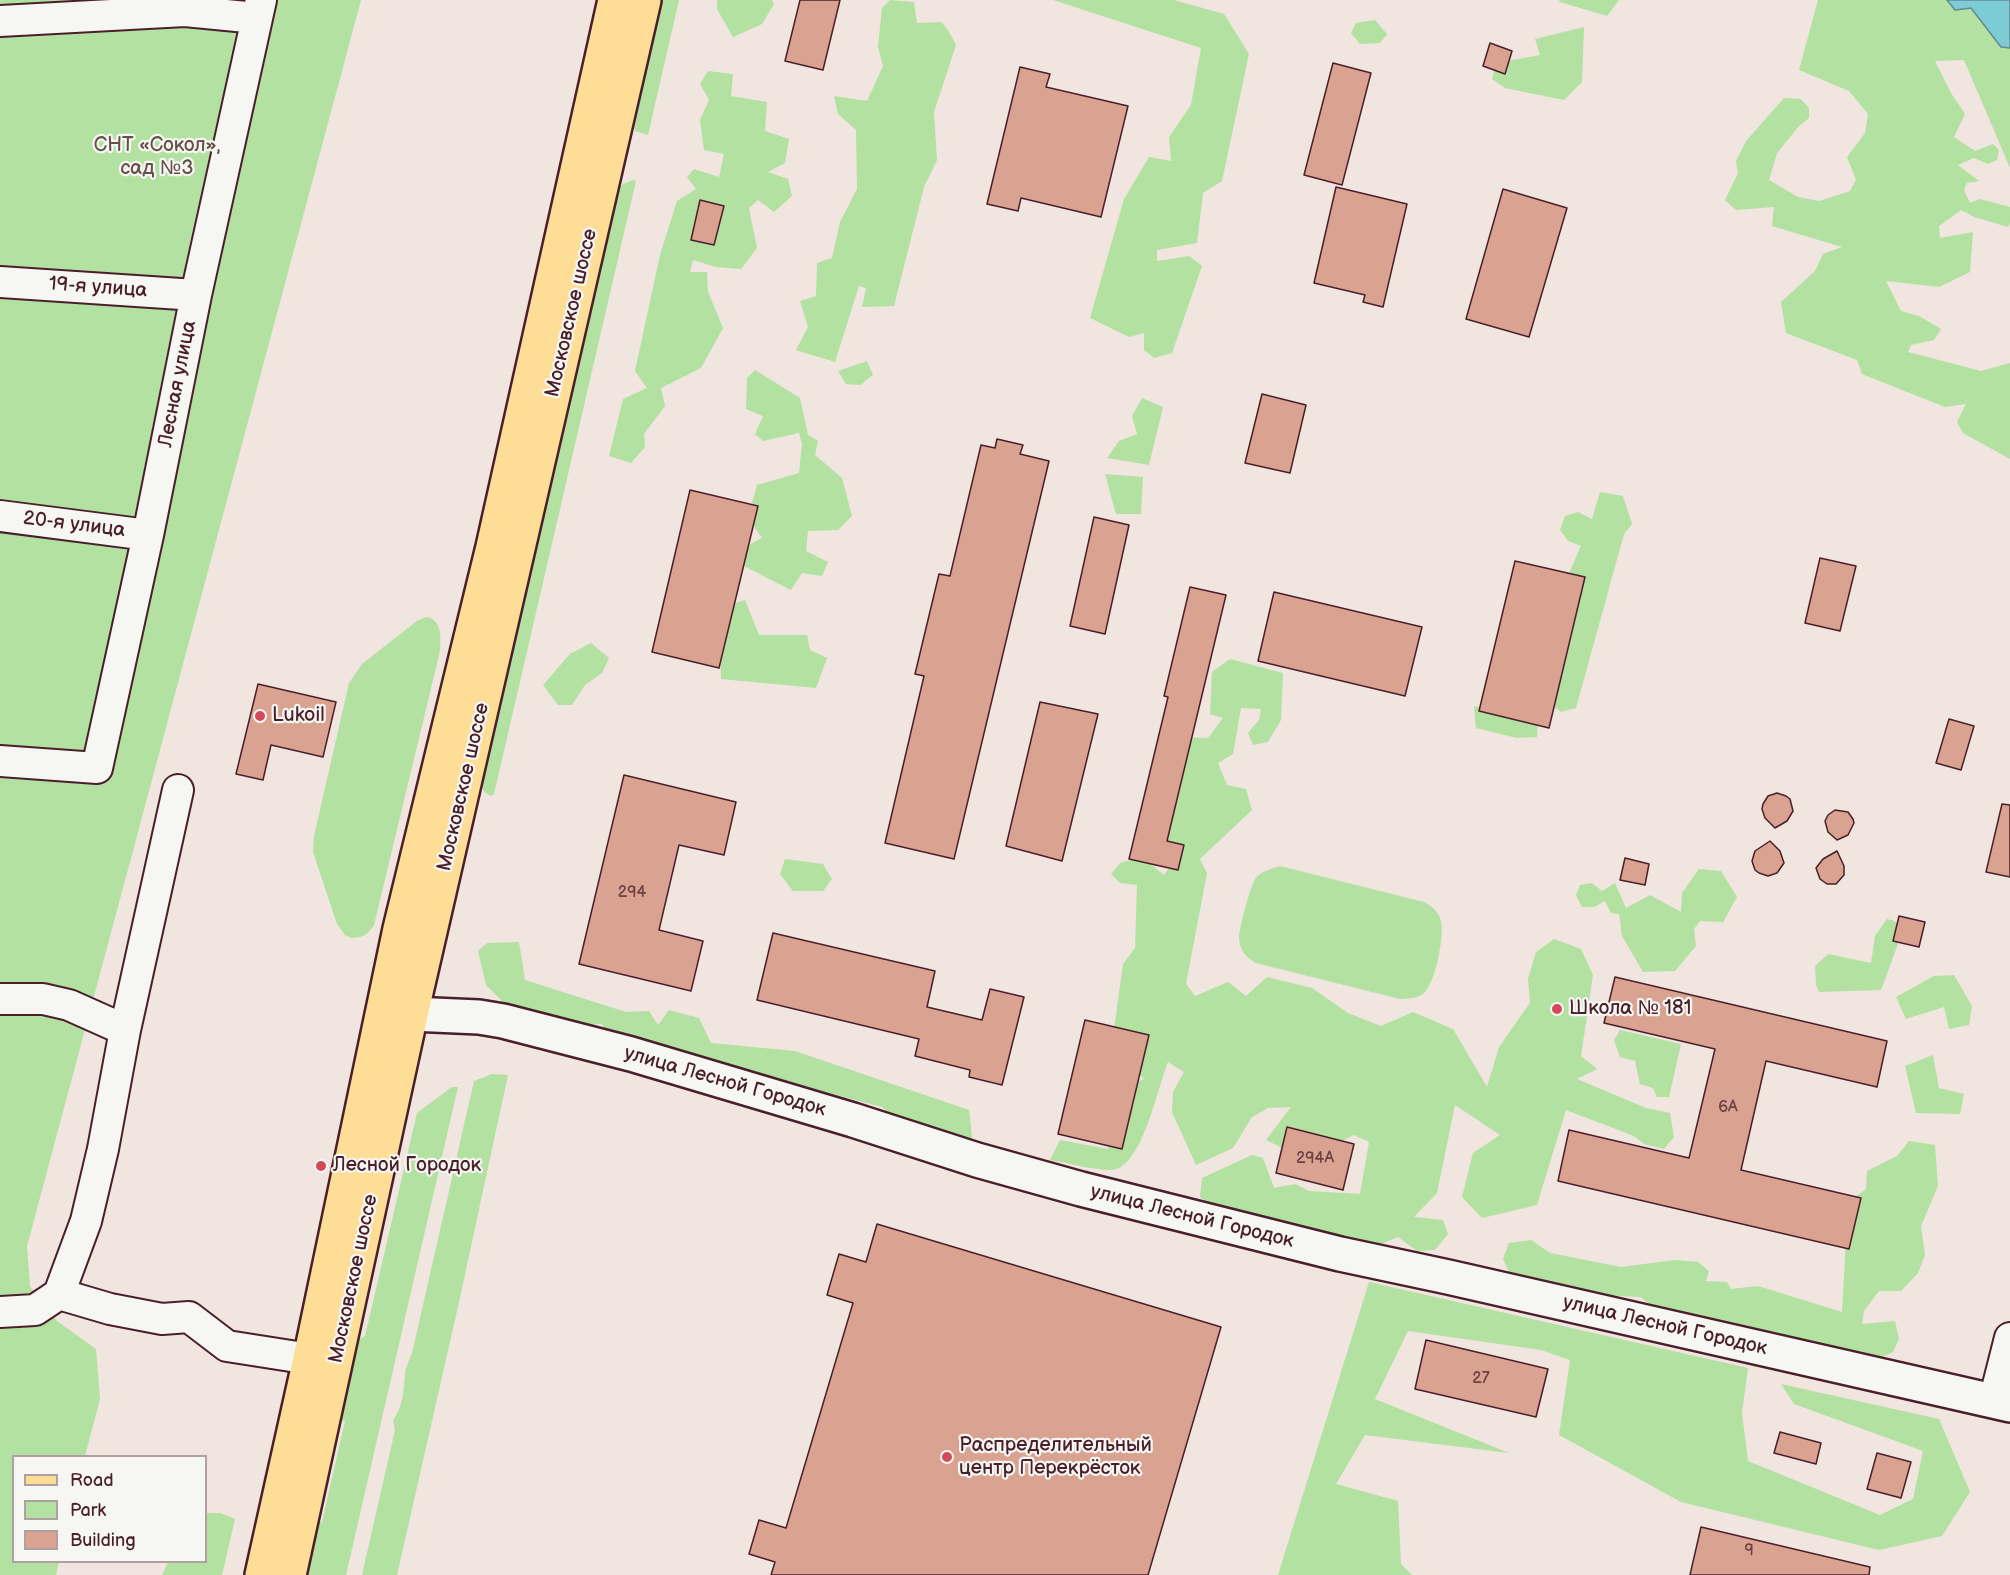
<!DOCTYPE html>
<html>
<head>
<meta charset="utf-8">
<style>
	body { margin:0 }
	#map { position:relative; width:2010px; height:1575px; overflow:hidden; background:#f0e5df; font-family:"Balsamiq Sans",sans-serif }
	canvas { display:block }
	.legend { position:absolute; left:12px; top:1455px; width:195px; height:108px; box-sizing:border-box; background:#f6f6f2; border:2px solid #b1a0a2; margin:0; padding:8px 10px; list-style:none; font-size:18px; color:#4a1f2b }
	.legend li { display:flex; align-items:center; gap:12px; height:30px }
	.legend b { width:30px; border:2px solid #b1a0a2 }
</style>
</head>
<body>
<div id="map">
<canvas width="2010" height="1575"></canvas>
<ul class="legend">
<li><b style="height:8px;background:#fedd96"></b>Road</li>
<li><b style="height:16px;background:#b2e1a1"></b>Park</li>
<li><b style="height:16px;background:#d9a291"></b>Building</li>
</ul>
</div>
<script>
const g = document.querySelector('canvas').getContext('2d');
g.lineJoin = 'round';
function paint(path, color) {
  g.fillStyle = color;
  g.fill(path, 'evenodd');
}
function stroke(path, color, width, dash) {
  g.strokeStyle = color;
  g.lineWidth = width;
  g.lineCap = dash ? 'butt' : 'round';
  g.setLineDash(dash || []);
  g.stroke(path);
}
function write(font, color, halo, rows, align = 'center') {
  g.font = font + ' "Balsamiq Sans",sans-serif';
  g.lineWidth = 4.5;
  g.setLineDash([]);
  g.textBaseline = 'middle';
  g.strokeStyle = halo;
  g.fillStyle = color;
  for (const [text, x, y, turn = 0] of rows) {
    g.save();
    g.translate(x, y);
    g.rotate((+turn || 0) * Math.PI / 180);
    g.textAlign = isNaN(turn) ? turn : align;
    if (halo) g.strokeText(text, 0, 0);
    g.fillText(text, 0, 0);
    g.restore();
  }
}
paint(new Path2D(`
	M0,0H361L27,1246L30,1286L57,1321L96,1349L100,1399L85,1456H14V1562H59L56,1575H0Z
	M662,0H679L648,135L635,131L633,123Z
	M717,0H772L774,4L762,24L733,37L717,9Z
	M890,0L914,2L917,23L941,22L948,30L956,45L934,112L937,160L924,187L894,306L862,307L866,288L859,286L835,362L796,350L808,327L800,301L816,296L817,263L832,258L840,222L857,189L856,130L838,114L834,96L867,101L883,66L878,47L882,8Z
	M1053,0H1174L1224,14L1249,54L1222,181L1203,193L1197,243L1157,250V261L1189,256L1202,266L1172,353L1154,358L1144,350V333L1129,337L1090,318L1124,199L1149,157L1171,161L1169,137L1191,105L1201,48Z
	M1559,0H1619L1607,16L1560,2Z
	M1818,0H1947L1955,9L1971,8L2001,47L2010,48V168L1964,60L1935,61L1951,93L1965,114L1954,137L1975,151L1993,144L1999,150L1997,160L1988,164L1974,158L1958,165L1979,181L1967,183L1964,190L1970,203L1980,199L2010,207V223L2008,227L1974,217L1961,210L1939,226L1940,238L1973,232L1970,272L1939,287L1886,281L1901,311L1919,316L1941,329L1934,340L1911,345L1908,352L1981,371L2010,363V459L1963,433L1957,422L1966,404L1945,407L1862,374L1857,360L1786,333L1781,302L1815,271L1823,254L1842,247L1772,226L1774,207L1736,210L1725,200L1738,173L1736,161L1746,141L1784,98L1801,99L1809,108V118L1799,126L1777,153L1769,180L1798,197L1819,201L1850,191L1856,180L1847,157L1865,133L1868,114L1849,91L1799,70Z
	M1375,20L1387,34L1380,43L1360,44L1351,33L1356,23Z
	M1584,27L1582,82L1564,100L1505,88L1492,79L1496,63L1540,55L1535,39Z
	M708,71L733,74L731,96L767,102L765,131L789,139L785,163L768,172L788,179L792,196L774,212L758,200L749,208L757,248L741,269L716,267L693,260L690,272H707L708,292L723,328L701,368L661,388L665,406L644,434L645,447L631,463L609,456L623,399L647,388L635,371L660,255L677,201L696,189L687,177L694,169L719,177L724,154L704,150L700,120L709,100L700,84ZM700,201L724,207L714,245L691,239Z
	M633,180L636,181L494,794L491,796L484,792L480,780L615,192L623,184Z
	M867,361L873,375L860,385L846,384L838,371Z
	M755,370L800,398L808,435L818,441L815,455L842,478L852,516L838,530L808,531L806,551L828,562L822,576L802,573L791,590L740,564L739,550L762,538L748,517L757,485L799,473L802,444L799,433L763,441L755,434L763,416L746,409L747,378Z
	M1142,398L1163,407L1149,465L1107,458L1119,441L1137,434L1132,416Z
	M1105,474L1143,477L1141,514H1116Z
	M1600,492L1623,496L1632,524L1624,534L1576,708L1561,712L1541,697L1563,587L1581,546L1568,541L1560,530L1565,516L1578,512L1592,519Z
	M745,600L759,635H807L810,650L827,658L816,688L721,679L719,608Z
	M426,617C442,619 441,637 440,651L374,925L368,933L361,937L351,938L345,935L337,924L313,852L314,836L349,683L362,664L417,621Z
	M591,643L609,658L602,673L585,685L572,705H558L543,685L570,654Z
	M1230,659L1283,673L1281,720L1268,742L1253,745L1248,733L1259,720L1261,709L1241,708L1233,754L1218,763L1227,785L1246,789L1252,810L1200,859L1207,873L1186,984L1195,996L1228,982L1246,996L1267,977L1312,988L1348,1013L1381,1026L1413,1012L1453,1029L1487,1087L1499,1047L1530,1003L1528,979L1536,952L1554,939L1581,949L1593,975L1581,1056L1597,1069L1577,1079L1646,1108L1670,1113L1674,1137L1664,1149L1644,1144L1634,1136L1566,1110L1537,1205L1482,1218L1462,1197L1473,1153L1500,1135L1455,1105L1437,1193L1414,1217L1443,1220L1448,1234L1435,1250L1417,1251L1398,1237L1381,1244L1312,1242L1224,1217L1200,1197L1202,1178L1252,1155L1263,1158L1274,1188L1295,1184L1309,1191L1360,1194L1369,1142L1354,1135L1305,1159L1266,1140L1291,1107L1268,1108L1252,1117L1233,1148L1196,1165L1172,1112L1173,1092L1184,1072L1168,1062C1158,1085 1142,1170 1111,1170C1092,1170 1069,1163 1050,1160L1060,1140L1108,1149L1109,1109L1124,1087L1144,1079L1112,1044L1123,964L1135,948L1137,885L1120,883L1111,874L1120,863L1142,857L1164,875L1175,860L1157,849L1181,737L1208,738L1223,718L1210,714L1212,672Z
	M1474,706L1538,720L1537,737L1517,738L1476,728Z
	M785,859L823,864L832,879L823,891H793L780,874Z
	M1280,866L1424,902C1431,906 1437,910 1440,918C1446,932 1435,985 1423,994C1416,999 1409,998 1400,999L1256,963C1246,958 1239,949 1239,937C1239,929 1251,885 1255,879C1261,871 1271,869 1280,866Z
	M1699,869L1721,871L1737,897L1723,922L1700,921L1694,929L1696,946L1675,971L1643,972L1622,936L1619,914L1611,913L1605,901L1594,907H1582L1576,895L1580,885L1592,883L1602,891L1615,883L1626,908L1650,895L1681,912L1682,893Z
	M1887,919L1895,921L1902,933L1881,990L1819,992L1816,985L1815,966L1828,954L1871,963L1875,936Z
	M519,942L525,980L626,1012L649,1011L658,1025L669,1010L699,1018L711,1043L795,1051L969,1110L972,1138L967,1144L926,1149L882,1107L829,1093L795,1100L614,1053L602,1024L570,1026L505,1004L486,985L478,951L487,943Z
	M1954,975L1972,1006L1969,1025L1949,1029L1944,1007L1906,1019L1896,997L1934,976Z
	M1620,1030L1681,1044L1669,1097H1657L1653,1088L1640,1084L1635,1061L1620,1057L1614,1040Z
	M1933,1055L1939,1088L1964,1094L1960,1114L1916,1113L1905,1066Z
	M492,1074L508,1075L459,1302L397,1575H362L395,1430L393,1420C403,1407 404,1389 405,1373C406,1366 411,1357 413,1349L474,1081Z
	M452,1087H458L346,1575H299L312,1522H322L345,1421L335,1419L346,1346L365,1336L417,1113Z
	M1909,1141L1935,1145L1938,1186L1921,1226L1925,1255L1918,1273L1901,1291H1879L1864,1311L1862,1324L1895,1321L1899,1339L1893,1352L1880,1358L1783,1347L1651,1306L1641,1297L1600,1295L1510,1274L1503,1259L1509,1243L1531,1240L1550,1253L1621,1267L1675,1260L1698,1262L1709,1271L1706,1281L1727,1282L1731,1289L1758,1286L1842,1312L1848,1202L1866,1189L1867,1171L1897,1156Z
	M1369,1282L1748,1368L1742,1413L1748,1461L1880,1515L1913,1499L1923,1451L1794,1404L1781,1384L1939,1419L1970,1492L1942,1536L1879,1550L1681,1502L1559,1435L1570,1360L1541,1350L1408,1331L1375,1399L1509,1453L1365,1435L1336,1484L1398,1501L1401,1564L1412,1575H1278Z
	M206,1513H220L235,1519L222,1575H162L168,1562H206Z`), '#b2e1a1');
const water = new Path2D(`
	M1947,0H2010V48L2001,47L1971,8L1955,10Z`);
paint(water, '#7cccd6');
stroke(water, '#688792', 1.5);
const building = new Path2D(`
	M800,0H840L823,70L785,61Z
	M1490,43L1512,51L1505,74L1483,66Z
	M1333,63L1371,73L1342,185L1304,175Z
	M1020,67L1050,74L1046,87L1128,106L1101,217L1021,198L1018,211L987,204Z
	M1336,187L1407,204L1383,307L1363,302L1365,295L1314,283Z
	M1503,189L1567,208L1529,337L1466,319Z
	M700,200L724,206L714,245L691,240Z
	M1262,394L1306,405L1290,473L1245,463Z
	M997,439L1023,445L1020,454L1049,461L954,859L885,843L924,676L915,674L939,574L950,576L981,445L995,448Z
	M690,490L758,506L719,668L652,652Z
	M1094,517L1129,525L1105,634L1070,626Z
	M1820,558L1856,566L1840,631L1805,623Z
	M1515,561L1585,577L1549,728L1479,711Z
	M1190,587L1226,595L1167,841L1184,845L1178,870L1129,859L1168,697L1164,696Z
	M1274,592L1422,627L1405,696L1258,661Z
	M258,684L336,702L323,757L271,745L263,780L236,774Z
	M1040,702L1098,714L1062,861L1006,846Z
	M1949,719L1974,726L1961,770L1936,763Z
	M624,775L736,802L724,855L679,845L659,930L703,941L691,991L579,964Z
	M1777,793L1786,796L1790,799L1793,811L1787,821L1775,828L1765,818L1762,809L1763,804L1768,796Z
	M2002,804L2010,805V877L1986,872Z
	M1835,810L1848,812L1853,819L1854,823L1848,835L1837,840L1828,832L1825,821L1828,815Z
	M1770,841L1780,851L1784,863L1777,873L1768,876L1759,873L1755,870L1752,861L1755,851Z
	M1837,851L1844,866V875L1836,884H1827L1820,879L1816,868L1823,859Z
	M1625,858L1649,864L1645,885L1620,880Z
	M1899,916L1925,922L1919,947L1893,941Z
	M773,933L935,971L927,1007L982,1020L990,989L1024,997L1002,1085L969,1077L970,1070L915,1056L919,1039L757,1000Z
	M1615,977L1887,1041L1877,1087L1766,1061L1741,1170L1861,1198L1849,1249L1558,1181L1569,1130L1689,1158L1715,1049L1604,1023Z
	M1085,1020L1149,1035L1122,1149L1058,1134Z
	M1287,1127L1354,1144L1343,1190L1276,1173Z
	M877,1224L1221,1327L1148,1575H771L775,1562L749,1554L759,1520L786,1528L853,1303L827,1295L839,1254L866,1262Z
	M1426,1340L1548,1369L1536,1417L1415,1389Z
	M1780,1432L1821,1443L1816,1464L1774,1453Z
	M1877,1453L1911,1462L1901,1498L1867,1489Z
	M1701,1527L1870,1567L1869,1575H1690Z`);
paint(building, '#d9a291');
stroke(building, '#4a1f2b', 1.5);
const minor = new Path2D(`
	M0,21L185,11L257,18
	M0,282L196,295
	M0,516L148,535
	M0,761L97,768L148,535L196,295L261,0
	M0,999H43L69,1005L125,1030L103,1149L86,1221L59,1294
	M125,1030L178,790
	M0,1312L35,1310L59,1294L110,1309L162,1319L189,1317L227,1346L310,1359
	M1994,1401L2010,1338`);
const tertiary = new Path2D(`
	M411,1014L479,1017L503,1021L631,1054L853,1120L977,1160L1081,1189L1340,1254L1448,1277L2010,1405`);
const primary = new Path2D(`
	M262,1575L310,1359L400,929L493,547L615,0
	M289,1575L411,1014L644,0`);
stroke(minor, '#4a1f2b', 34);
stroke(tertiary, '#4a1f2b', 38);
stroke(primary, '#4a1f2b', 38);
stroke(minor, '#f6f6f2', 30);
stroke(tertiary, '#f6f6f2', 33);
stroke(primary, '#fedd96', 33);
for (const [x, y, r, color] of [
	[260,716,6,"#d1495b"],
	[1557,1009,6,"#d1495b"],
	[321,1166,6,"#d1495b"],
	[947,1457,6,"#d1495b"]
]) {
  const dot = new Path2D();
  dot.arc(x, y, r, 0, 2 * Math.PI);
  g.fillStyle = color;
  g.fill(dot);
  stroke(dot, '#f6f6f2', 2);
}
write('16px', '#6e4044', null, [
	["294",632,893],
	["6А",1728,1108],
	["294А",1315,1159],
	["27",1481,1379],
	["9",1749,1551]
]);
write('20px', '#645048', '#f6f6f2', [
	["СНТ «Сокол»,",157,146],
	["сад №3",157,169]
]);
write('20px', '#4a1f2b', '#f6f6f2', [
	["19-я улица",98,288,4],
	["Московское шоссе",572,313,-77],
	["Лесная улица",178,384,-79],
	["20-я улица",74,525,7],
	["Московское шоссе",464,787,-77],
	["улица Лесной Городок",725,1082,16],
	["улица Лесной Городок",1192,1217,14],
	["Московское шоссе",354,1279,-78],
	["улица Лесной Городок",1665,1326,13]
]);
write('20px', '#4a1f2b', '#f6f6f2', [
	["Lukoil",272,716],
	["Школа № 181",1569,1009],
	["Лесной Городок",333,1166],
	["Распределительный",959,1446],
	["центр Перекрёсток",959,1469]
], 'left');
</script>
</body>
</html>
